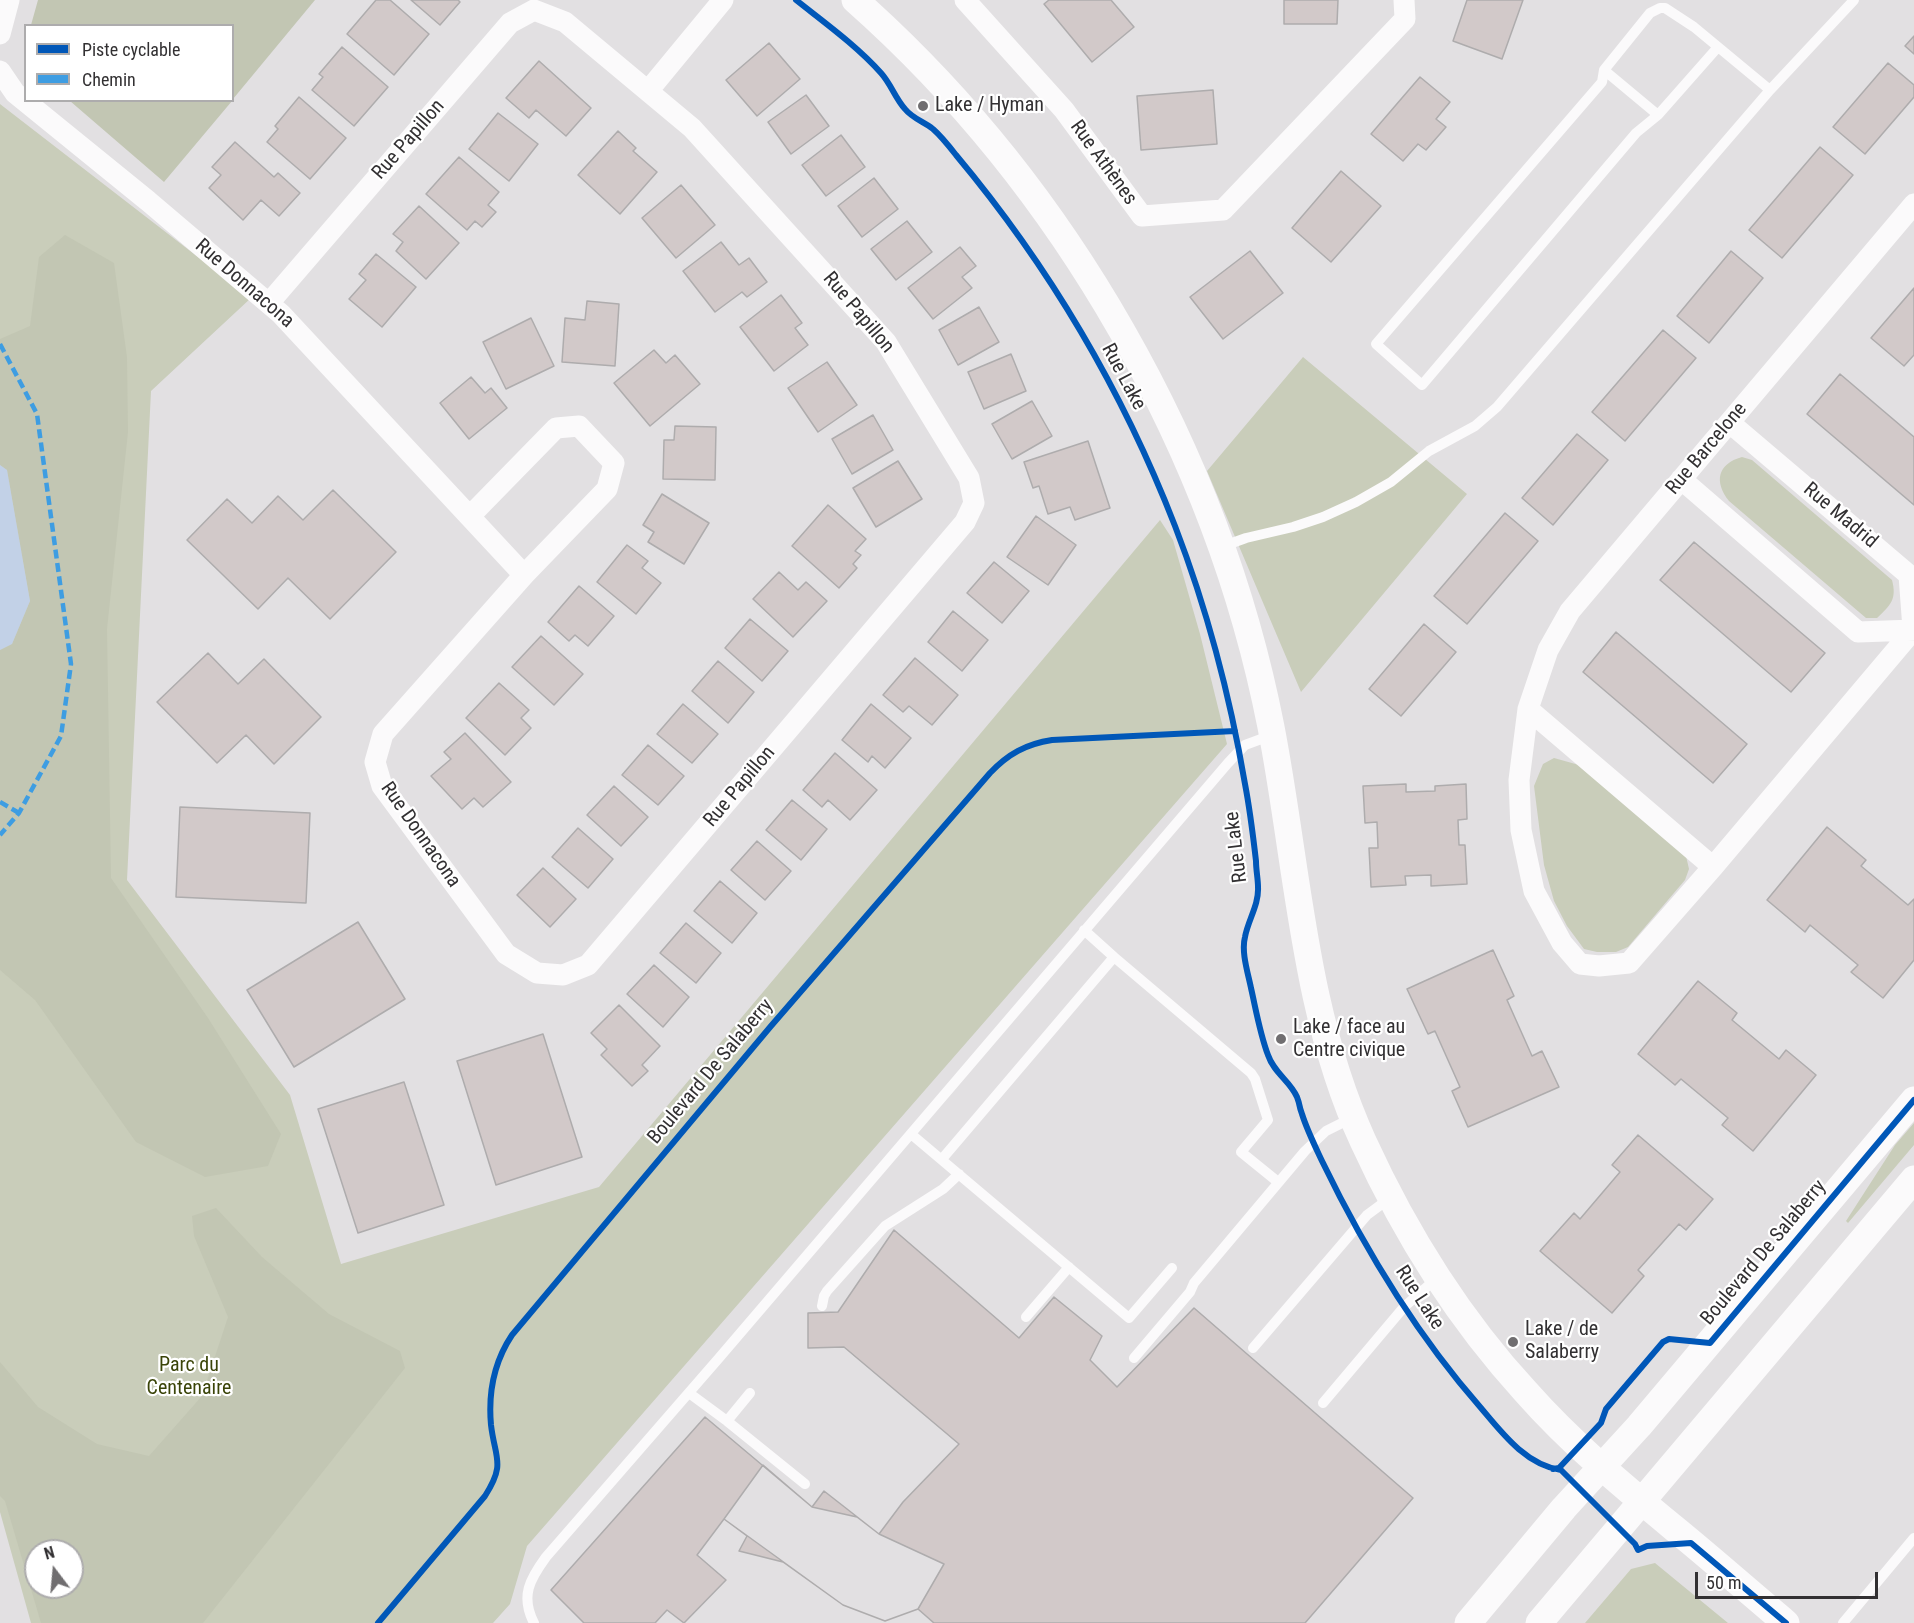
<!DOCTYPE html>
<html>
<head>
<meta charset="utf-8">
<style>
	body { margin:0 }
	#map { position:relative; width:1914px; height:1623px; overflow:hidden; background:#e2e0e2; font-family:"Roboto Condensed",sans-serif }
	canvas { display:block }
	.legend { position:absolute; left:24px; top:24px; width:210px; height:78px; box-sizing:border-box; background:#fff; border:2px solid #adacad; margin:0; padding:8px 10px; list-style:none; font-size:18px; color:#323032 }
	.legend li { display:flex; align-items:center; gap:12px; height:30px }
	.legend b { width:30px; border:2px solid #adacad }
	.north { position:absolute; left:24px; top:1539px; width:60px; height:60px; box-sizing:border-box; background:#fff; border:2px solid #adacad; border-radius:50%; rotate:344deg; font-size:16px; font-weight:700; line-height:24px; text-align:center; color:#323032 }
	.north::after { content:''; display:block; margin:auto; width:21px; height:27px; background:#706e70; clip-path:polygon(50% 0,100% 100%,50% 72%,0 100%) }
	.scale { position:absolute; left:1695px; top:1572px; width:183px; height:27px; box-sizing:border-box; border:3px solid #323032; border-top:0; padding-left:8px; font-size:18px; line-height:21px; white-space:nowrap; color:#323032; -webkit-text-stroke:4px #fff; paint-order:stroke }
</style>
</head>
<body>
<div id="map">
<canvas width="1914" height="1623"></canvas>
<ul class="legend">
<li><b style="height:8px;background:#0057b8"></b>Piste cyclable</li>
<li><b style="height:8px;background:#3e9de2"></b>Chemin</li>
</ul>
<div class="north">N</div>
<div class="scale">50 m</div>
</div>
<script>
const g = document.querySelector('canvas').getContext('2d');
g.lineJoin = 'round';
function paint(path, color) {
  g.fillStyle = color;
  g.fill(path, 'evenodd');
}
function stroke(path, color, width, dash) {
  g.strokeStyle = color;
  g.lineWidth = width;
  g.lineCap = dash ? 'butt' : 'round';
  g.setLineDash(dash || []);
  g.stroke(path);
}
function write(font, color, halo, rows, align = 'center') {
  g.font = font + ' "Roboto Condensed",sans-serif';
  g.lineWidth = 4.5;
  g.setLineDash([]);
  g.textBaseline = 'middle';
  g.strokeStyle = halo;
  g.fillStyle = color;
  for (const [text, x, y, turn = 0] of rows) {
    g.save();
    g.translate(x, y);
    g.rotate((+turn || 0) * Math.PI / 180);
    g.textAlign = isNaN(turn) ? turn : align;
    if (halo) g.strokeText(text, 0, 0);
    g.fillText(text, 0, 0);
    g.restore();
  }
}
paint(new Path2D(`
	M0,104L251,298L151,391L127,880L290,1095L341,1264L599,1187L1160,520L1173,540L1200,634L1227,744L527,1546L510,1604L493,1623H31L0,1512ZM36,1551H72V1587H36Z
	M1303,357L1467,494L1301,692L1207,471Z
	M1742,457L1752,460L1892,580C1897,599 1891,605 1877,618H1866L1729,501C1714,482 1717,464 1742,457Z
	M1554,758L1579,765L1686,856L1689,869L1685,880L1628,947L1616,952H1597L1584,949L1567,926L1554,901L1544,865L1534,786L1543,764Z
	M1914,1123V1145L1848,1223L1846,1221L1895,1145Z
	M1655,1563L1728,1623H1585L1631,1569Z`), '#c9cdba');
paint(new Path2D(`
	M38,0H315L233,99L232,26L31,25Z
	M70,101H232L164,182Z
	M65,235L114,263L127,357L128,432L107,629L111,878L208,1018L281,1134L268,1166L205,1177L136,1142L35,1000L0,970V650L12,644L30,601L7,470L0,465V339L30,326L39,257Z
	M216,1208L262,1257L329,1314L400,1351L405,1368L203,1623H41L5,1501L0,1496V1362L38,1407L97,1444L149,1456L202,1396L228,1317L194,1236L192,1216ZM36,1551H72V1587H36Z`), '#c2c6b3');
paint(new Path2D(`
	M0,465L7,470L30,601L12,644L0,650Z`), '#c2d1e7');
const building = new Path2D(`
	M376,0H390L429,34L394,75L347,34Z
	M411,0H458L460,2L440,25Z
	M1049,0H1111L1134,27L1092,62L1044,4Z
	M1284,0H1338L1337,24H1284Z
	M1467,0H1523L1502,59L1453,41Z
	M1914,36V54L1905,46Z
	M769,43L800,79L757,116L726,80Z
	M342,47L388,87L354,126L312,90L323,77L319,74Z
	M539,61L591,108L566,136L536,110L529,118L506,98Z
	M1888,63L1914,85V97L1865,154L1833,127Z
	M1420,77L1450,102L1436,119L1446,127L1426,150L1418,144L1403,161L1371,134Z
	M1213,90L1217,144L1141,150L1137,96Z
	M806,95L829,126L791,154L768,122Z
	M299,97L346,138L310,179L267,142L278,129L275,126Z
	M498,113L538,144L509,181L469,149Z
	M618,131L636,148L633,151L657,172L620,214L578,175Z
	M841,135L865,167L826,196L802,165Z
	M235,142L274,177L278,173L300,193L279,216L261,200L243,220L209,188L221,175L212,167Z
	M1820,147L1853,175L1782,258L1749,230Z
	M459,157L499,192L488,205L496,212L482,227L475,221L467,230L426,194Z
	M1341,171L1381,206L1331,262L1292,228Z
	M874,178L898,209L862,237L838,206Z
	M681,185L715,225L676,258L642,218Z
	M419,206L459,243L426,279L396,251L403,242L393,234Z
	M907,221L932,252L896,280L871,249Z
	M721,242L739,265L749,258L767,282L747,297L742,292L715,312L683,271Z
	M960,247L976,266L962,277L972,288L933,319L908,288Z
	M1250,251L1283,293L1223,339L1190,297Z
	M1731,251L1763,278L1709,343L1677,316Z
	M376,254L416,287L382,327L349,299L366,280L359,274Z
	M1914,288V355L1904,366L1871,338Z
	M781,295L802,323L795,328L808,345L774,371L740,327Z
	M587,301L619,304L615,366L562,362L565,318L585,320Z
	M979,307L999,342L958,365L939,330Z
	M531,318L554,366L506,389L483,342Z
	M1663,330L1696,358L1625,441L1592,412Z
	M654,350L666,363L675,355L700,384L650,426L614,383Z
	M1011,354L1026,391L984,409L968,372Z
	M827,362L857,405L818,432L788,388Z
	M1840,374L1914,437V505L1807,414Z
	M471,377L485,393L491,388L507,408L469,439L440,403Z
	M1032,401L1052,436L1012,459L992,424Z
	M873,415L893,450L852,474L832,439Z
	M675,426L716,427L715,480L663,479L664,440H674Z
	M1577,434L1608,460L1553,525L1522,498Z
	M1088,441L1110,508L1075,520L1070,507L1048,514L1039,486L1033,488L1024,462Z
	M898,461L922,499L876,527L853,488Z
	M333,490L396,552L330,619L288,578L258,609L187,540L227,499L252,523L278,496L303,520Z
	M662,494L709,523L684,564L648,542L654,532L643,525Z
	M828,505L866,539L855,551L861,555L853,564L857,568L839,588L792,546Z
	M1505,513L1538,541L1467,624L1434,596Z
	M1036,516L1076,545L1048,585L1007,557Z
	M1694,542L1825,653L1791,692L1660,580Z
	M627,545L648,561L642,568L661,583L636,614L597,582Z
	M994,562L1029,591L1002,623L967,593Z
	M779,572L798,590L806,582L827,601L793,637L753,599Z
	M579,586L614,616L588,646L575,635L569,641L548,622Z
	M953,611L988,640L962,671L928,642Z
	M750,619L788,651L762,681L725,648Z
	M1424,624L1456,652L1401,716L1369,689Z
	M1616,632L1747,744L1713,783L1583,672Z
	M541,636L583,674L554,705L512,667Z
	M208,653L238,684L264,659L321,717L274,764L246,735L217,763L157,702Z
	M915,658L958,695L932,725L909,706L903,712L883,695Z
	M718,661L754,692L728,723L692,691Z
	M499,683L529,710L521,718L531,728L505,755L466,718Z
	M683,704L718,734L692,763L657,734Z
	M871,704L911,738L885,768L872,756L868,762L842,740Z
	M465,733L511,782L483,807L474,798L462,809L431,776L451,759L444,752Z
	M648,745L684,776L658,805L622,775Z
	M835,753L877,790L850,820L828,800L822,807L803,790Z
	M1406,784V792L1435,791V786L1466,784L1467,819L1458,820L1459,845H1465L1467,884L1431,886V875L1405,876L1406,885L1371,887L1369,848H1378L1377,822L1365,823L1363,786Z
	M614,786L648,817L621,846L587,815Z
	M792,800L827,829L801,860L766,830Z
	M180,807L310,813L306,903L176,897Z
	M1827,827L1866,860L1861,866L1908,905L1914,899V960L1883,998L1851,972L1858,965L1810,925L1805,932L1767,900Z
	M578,828L613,859L588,888L552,857Z
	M757,841L791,871L765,900L731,870Z
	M543,868L576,899L550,927L517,895Z
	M720,881L757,913L732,943L694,911Z
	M358,922L405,999L294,1067L247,990Z
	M686,923L721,953L696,983L660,953Z
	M1493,950L1514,996L1507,1000L1532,1056L1542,1051L1559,1087L1468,1127L1452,1091L1460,1087L1435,1031L1428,1034L1407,989Z
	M654,965L689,997L663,1027L627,994Z
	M1698,981L1737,1013L1732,1020L1779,1059L1786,1050L1816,1075L1753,1151L1722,1125L1728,1118L1681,1079L1675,1085L1638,1054Z
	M619,1005L660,1046L642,1065L648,1071L632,1086L601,1055L607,1049L591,1033Z
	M543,1034L582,1157L496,1185L457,1061Z
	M404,1082L444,1205L358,1233L318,1109Z
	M1638,1135L1713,1199L1686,1230L1679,1224L1638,1270L1644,1276L1612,1313L1540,1251L1574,1213L1580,1219L1620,1172L1612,1165Z
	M894,1230L1019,1338L1054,1297L1102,1336L1090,1360L1117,1387L1194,1308L1413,1498L1305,1623H934L918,1609L885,1621L843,1605L724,1519L697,1555L726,1580L684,1623L667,1610L655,1623H584L551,1590L705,1417L812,1507L824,1491L879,1534L903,1502L959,1444L844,1347L808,1348V1313L838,1312Z
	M763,1465L812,1507L857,1517L879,1534L944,1564L918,1609L885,1621L843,1605L783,1562L739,1551L747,1536L724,1519Z`);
paint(building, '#d2c9c9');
stroke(building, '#aeacad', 1.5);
stroke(new Path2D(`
	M1718,47L1658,115L1604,70L1650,13L1660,8H1665L1694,27L1770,90
	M1604,70L1602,82L1376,344L1422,385L1636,133L1658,115
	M1221,547L1246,538L1293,527L1323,517L1356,502L1391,482L1429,451L1475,426L1497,407L1770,90L1854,0
	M1084,930L1114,957
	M911,1134L1129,1318L1172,1268
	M942,1159L1114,957L1251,1073L1255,1079L1268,1120L1241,1152L1278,1182
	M822,1306L824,1296L827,1291L885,1226L943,1189L959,1174
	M1026,1317L1069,1267
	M1253,1348L1367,1215L1390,1198
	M1134,1358L1190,1292L1194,1283L1305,1151L1326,1131L1352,1118
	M689,1393L727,1421L805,1484
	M1323,1403L1404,1307L1437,1278
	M727,1421L750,1393
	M534,1623C520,1596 530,1579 546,1557L719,1358L1228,763L1245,745L1272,735
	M1843,1623L1914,1538`), '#fbfafb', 10);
stroke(new Path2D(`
	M965,0L1064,110L1142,216L1223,210L1405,19L1404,0
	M0,34L9,0
	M0,71L15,93L148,201L281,314L524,575L383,734L375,762L382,786L506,954L537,973L563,975L588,965L965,522L974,503L969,478L886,342L692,128L565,22L534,10L510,23L269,303
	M648,91L723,0
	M1914,204L1570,611L1548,650L1528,709L1519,780L1521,830L1534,891L1562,943L1580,964L1599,966L1629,963L1713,867L1914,629
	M1730,423L1909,575L1913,629
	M1681,479L1858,632L1914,630
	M470,516L556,428L579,426L614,463L607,489L524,575
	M1528,709L1713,867`), '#fbfafb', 21);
stroke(new Path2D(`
	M855,0C1065,186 1217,452 1271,727C1298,867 1303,1010 1363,1141C1405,1233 1458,1318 1526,1392C1571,1443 1623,1486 1675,1529C1713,1560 1749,1592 1786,1623
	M1468,1623L1564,1508L1639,1426L1914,1100
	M1539,1623L1914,1179`), '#fbfafb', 27);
stroke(new Path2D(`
	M0,344L37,414L71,664L61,736L19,813L0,835
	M0,802L19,813`), '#3e9de2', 4.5, [9, 4.5]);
stroke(new Path2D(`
	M796,0C825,23 857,46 881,73C891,84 895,98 905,109C912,118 924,122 933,129C941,136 949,146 956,155C1048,265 1123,392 1175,526C1207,609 1230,696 1245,784C1250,810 1253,835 1256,861C1256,870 1258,879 1258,887C1259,905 1248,920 1245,937C1241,952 1248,973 1251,988C1256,1010 1260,1034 1268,1055C1274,1073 1290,1081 1297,1097C1301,1108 1298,1103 1302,1114C1307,1130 1315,1146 1322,1161C1365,1250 1416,1334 1481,1408C1502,1433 1526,1465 1561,1470L1635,1544L1638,1550L1647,1546L1691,1543L1786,1623
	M1553,1469L1559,1468L1601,1423L1606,1409L1663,1342L1669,1339L1710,1343L1914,1100
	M378,1623L485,1496C506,1463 495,1459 491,1425C488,1392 494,1362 512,1335L771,1026L990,773C1008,754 1026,744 1052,740L1235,731`), '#0057b8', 6);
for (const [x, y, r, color] of [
	[923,106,6,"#706e70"],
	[1281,1039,6,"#706e70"],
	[1513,1342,6,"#706e70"]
]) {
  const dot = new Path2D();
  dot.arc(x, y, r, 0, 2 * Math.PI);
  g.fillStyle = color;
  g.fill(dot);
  stroke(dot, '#fff', 2);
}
write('20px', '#323032', '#fff', [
	["Lake / Hyman",935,106],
	["Lake / face au",1293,1028],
	["Centre civique",1293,1051],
	["Lake / de",1525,1330],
	["Salaberry",1525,1353]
], 'left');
write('20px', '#323032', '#fff', [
	["Rue Papillon",409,140,-49],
	["Rue Athènes",1103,163,54],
	["Rue Donnacona",244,284,41],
	["Rue Papillon",858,313,50],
	["Rue Lake",1123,377,62],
	["Rue Barcelone",1707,449,-50],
	["Rue Madrid",1840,516,40],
	["Rue Papillon",740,787,-50],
	["Rue Donnacona",420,835,55],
	["Rue Lake",1237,847,-97],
	["Boulevard De Salaberry",711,1072,-50],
	["Boulevard De Salaberry",1764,1253,-50],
	["Rue Lake",1419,1298,57]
]);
write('20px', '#3a4408', '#fff', [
	["Parc du",189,1366],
	["Centenaire",189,1389]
]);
</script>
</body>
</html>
